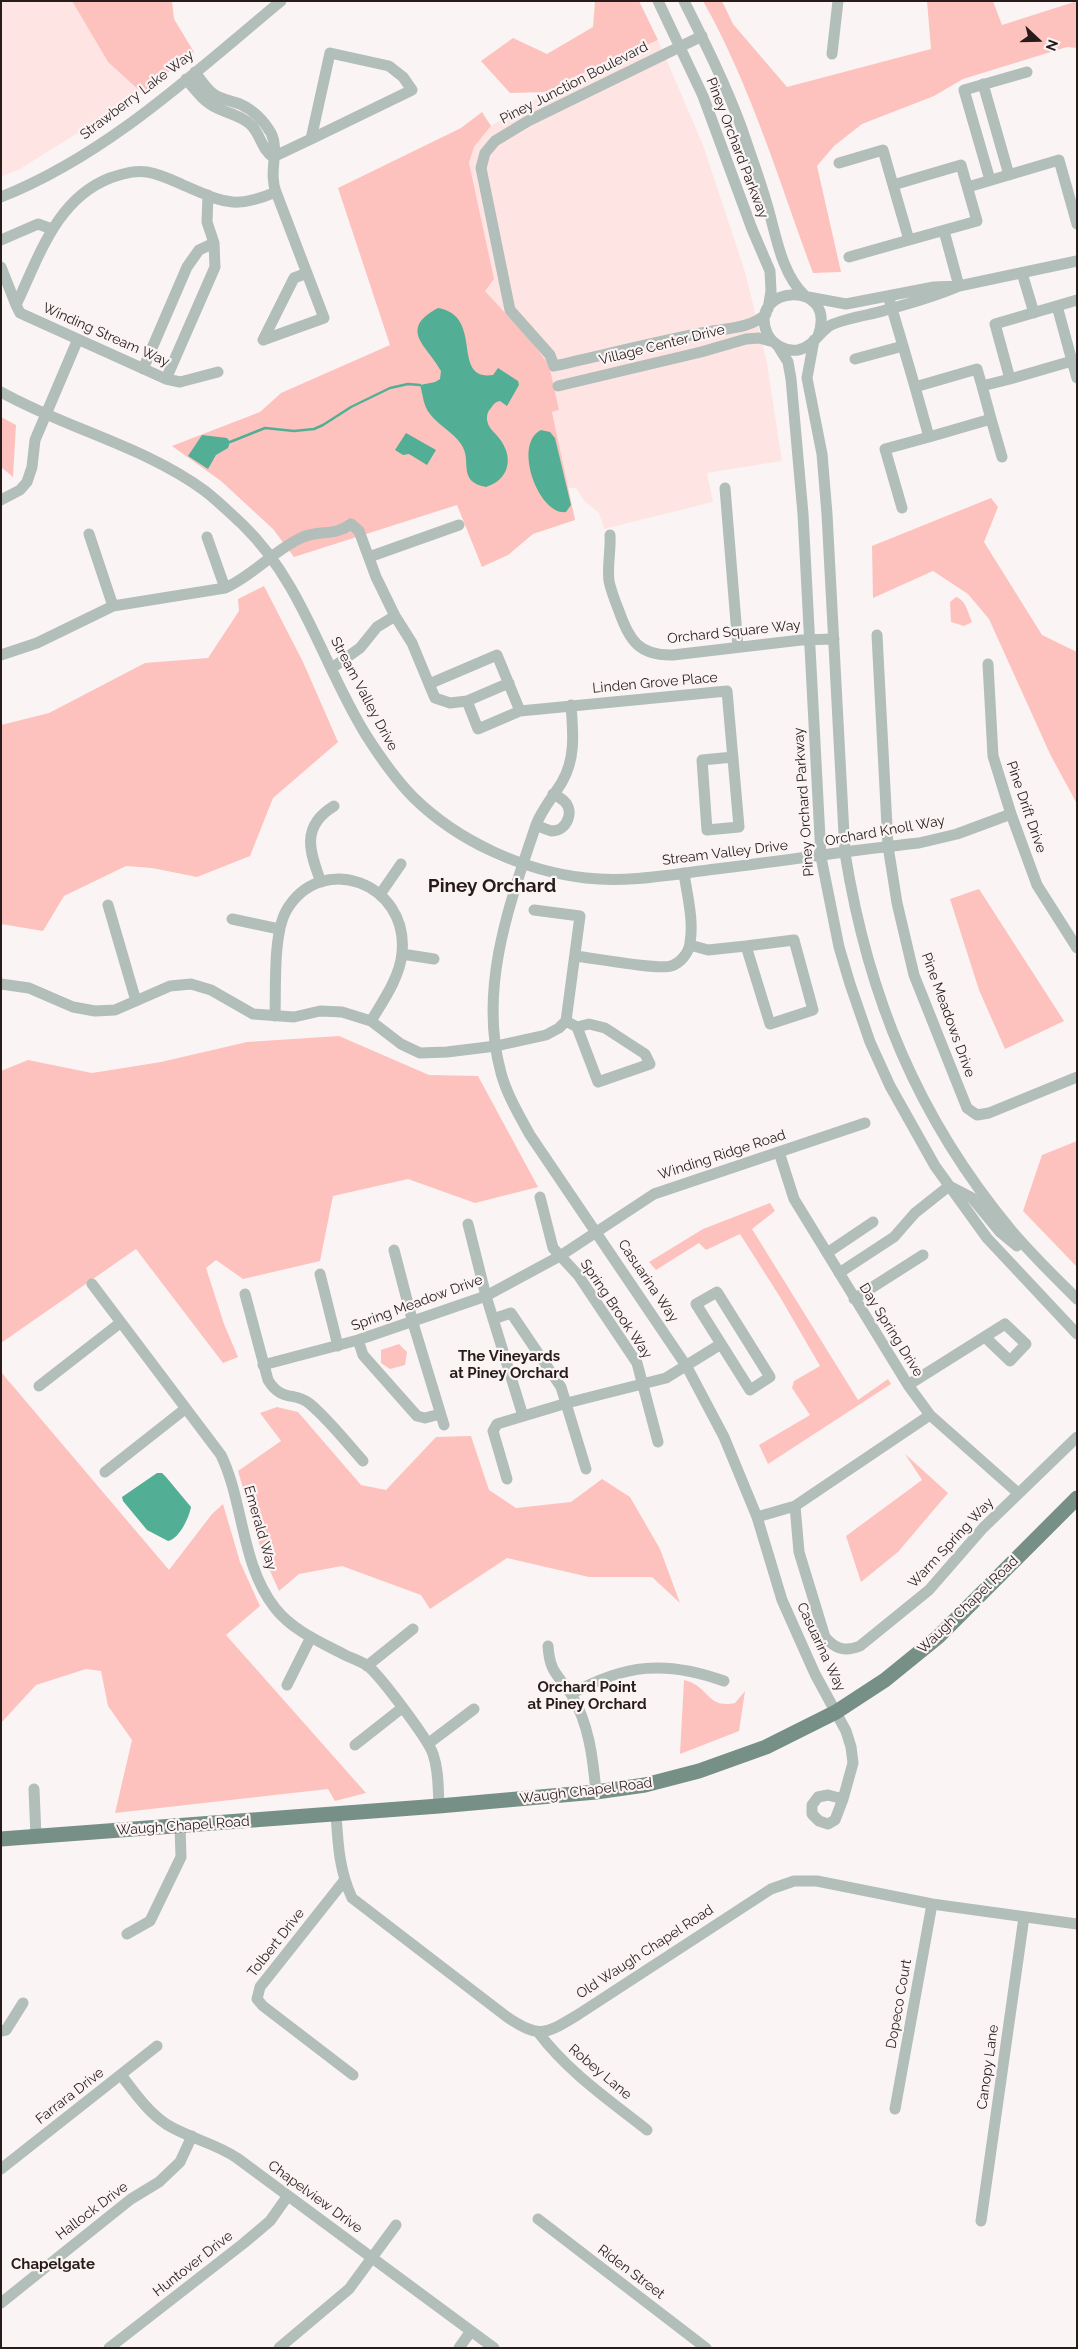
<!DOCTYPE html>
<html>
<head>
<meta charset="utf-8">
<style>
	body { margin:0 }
	#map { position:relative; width:1078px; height:2349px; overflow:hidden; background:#fbf4f4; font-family:Raleway,sans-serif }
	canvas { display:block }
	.frame { position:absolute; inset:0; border:2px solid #281c1b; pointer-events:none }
	.north { position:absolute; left:1013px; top:15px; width:50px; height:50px; -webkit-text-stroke:4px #fbf4f4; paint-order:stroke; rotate:111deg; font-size:14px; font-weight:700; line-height:20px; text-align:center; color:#281c1b }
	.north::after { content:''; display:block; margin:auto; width:18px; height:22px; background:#281c1b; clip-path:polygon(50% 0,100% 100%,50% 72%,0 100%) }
</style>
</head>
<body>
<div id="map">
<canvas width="1078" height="2349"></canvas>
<div class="frame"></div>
<div class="north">N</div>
</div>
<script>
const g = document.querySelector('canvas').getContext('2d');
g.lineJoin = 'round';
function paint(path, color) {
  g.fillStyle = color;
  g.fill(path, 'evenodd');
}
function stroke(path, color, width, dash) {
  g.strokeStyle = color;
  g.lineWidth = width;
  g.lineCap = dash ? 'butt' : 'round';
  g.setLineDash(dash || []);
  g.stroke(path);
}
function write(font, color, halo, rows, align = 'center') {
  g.font = font + ' Raleway,sans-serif';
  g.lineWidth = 4.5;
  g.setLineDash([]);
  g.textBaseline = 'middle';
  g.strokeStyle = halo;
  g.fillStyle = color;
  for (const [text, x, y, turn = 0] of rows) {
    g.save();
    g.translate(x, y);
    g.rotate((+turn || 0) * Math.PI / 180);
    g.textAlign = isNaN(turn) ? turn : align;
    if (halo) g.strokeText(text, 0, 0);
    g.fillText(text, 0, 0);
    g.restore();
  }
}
paint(new Path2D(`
	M1,1H72L108,62L142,93L20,169L1,177Z
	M658,40L703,145L746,275L767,363L782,461L707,473L713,502L604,529L599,513L584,501L576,488H568L552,412L559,410L532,342L485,291L469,163L474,147L491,126L565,81Z`), '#fee5e3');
paint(new Path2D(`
	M72,1H172L174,19L194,52L142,93L108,62Z
	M595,1H639L658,40L565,81L548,92L510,93L481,61L513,38L547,54L593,27Z
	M703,1H722L733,24L787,87L931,49L927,1H993L1002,25L1074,2L1077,3V48L1067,47L963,79L934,96L862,124L834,146L817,166L841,272L813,273C779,181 751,86 703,1Z
	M482,112L491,126L474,147L469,163L494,279L485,291L532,342L549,365L559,410L552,412L575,520L533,534L508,555L482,567L457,505L294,557L273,529L221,481L172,446L260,412L281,393L390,345L338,188L461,128Z
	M1,417L16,425L13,477L1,467Z
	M991,498L998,507L984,542L1042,635L1077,652V804L1050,754L989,619L968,594L933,571L873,598L872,546Z
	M264,586L303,662L338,742L273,798L250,856L197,877L152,868L126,866L64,896L43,931L1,924V725L49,713L145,663L208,658L239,611L238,599Z
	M956,597C966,600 968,613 972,622L964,626L951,622L950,602Z
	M979,889L1064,1021L1005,1049L979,990L950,899Z
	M339,1036L429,1075L478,1076L538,1187L475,1203L408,1179L333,1196L320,1261L243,1279L216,1260L206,1268L224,1324L238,1357L223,1363L136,1249L1,1343V1071L28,1060L92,1073L161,1062L247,1042Z
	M1077,1141V1267L1023,1211L1042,1155Z
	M770,1203L775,1211L752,1229L858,1400L888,1379L891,1384L768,1464L759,1445L810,1415L792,1388L794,1381L820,1366L780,1297L740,1234L706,1250L699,1243L656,1270L649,1262L703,1229Z
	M399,1344L407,1352L405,1365L390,1369L381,1363V1350Z
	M1,1372L169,1570L212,1514L223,1504L240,1562L260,1606L226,1635L366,1793L335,1801L328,1789L115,1813L132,1740L108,1706L101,1671L86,1669L36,1685L1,1723Z
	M277,1407L298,1412L361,1485L386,1490L436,1437L471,1436L489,1490L516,1508L571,1502L602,1479L630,1497L660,1549L680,1603L652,1577H589L507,1558L430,1609L421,1595L342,1566L299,1574L279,1591L262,1553L238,1471L281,1441L260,1413Z
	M905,1454L948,1493L898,1552L861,1582L846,1536L922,1480Z
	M684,1680C710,1686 706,1709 735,1703L745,1691L739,1731L680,1754Z`), '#fdc2bd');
paint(new Path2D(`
	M438,308C485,316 450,381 493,375L498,368L518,381L519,385L507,406L500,401C495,402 494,404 491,408C486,413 486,420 489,426C491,430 496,434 499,438C514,457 510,479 486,487C456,481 473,461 461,444C453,432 439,426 430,414C423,406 423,394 420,385L435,382L440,379L441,371C428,346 397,330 438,308Z
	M541,430L550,432L555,438L571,505L566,512C539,516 512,444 541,430Z
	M406,433L436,450L427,465L409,454L403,455L395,450Z
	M202,435L227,438L230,442L228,448L216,455L208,469L188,456Z
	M157,1473H162L166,1477L191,1507C189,1518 179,1539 168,1541L147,1530L123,1501L122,1497Z`), '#52af95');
stroke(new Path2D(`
	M230,442L265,428L294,431L314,429L323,425L351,407L390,388L408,384L420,385`), '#52af95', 2.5);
stroke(new Path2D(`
	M658,1L703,96L752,229L770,271L771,291L768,309
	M684,1C705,43 726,85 742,129C750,153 759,177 766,201C776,233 780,271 804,295
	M702,36L528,121L495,141L485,153L481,168L510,310L550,355L554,366C603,355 652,343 701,333C722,328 749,330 766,314
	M832,54L838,1
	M195,72C201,80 207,90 215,95C223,100 232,101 240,104C253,110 264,121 271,133C280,151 268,172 276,192L324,318L263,340L294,278L307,273
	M186,79C196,91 204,102 217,108C229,114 243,116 252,126C261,136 262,150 273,157
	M983,84L1009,175
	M273,157L311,139L330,53L389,66L403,77L412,90L311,139
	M839,163L883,150L893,185
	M961,165L977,221L909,240L893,185Z
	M990,180L964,90L1027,72
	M968,187L1059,160L1077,224
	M1,197C107,155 194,73 281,1
	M944,231L959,286
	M1,240L38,224L52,229
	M849,257L909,240
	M1,267L16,305
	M1022,273L1034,313
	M808,297L846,304L934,287L959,286L1077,261
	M890,302L903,346
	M818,336C839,278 747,285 767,333C772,344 785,352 798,350C813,347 819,332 831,325C844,319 861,316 875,313C904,305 932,298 959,286
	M814,340L807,378L822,454L827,514L845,853C868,997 918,1118 1011,1230C1032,1255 1055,1277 1077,1299
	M778,346L788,362L791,379L803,514L821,857L839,947L850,984L870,1042L890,1086L935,1166L987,1238L1077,1334
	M855,359L903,346L915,387L977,369L982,386L1010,379L995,324L1077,300
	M1072,361L1077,378
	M143,369L187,267L199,250L214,243
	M218,372L180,382L166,379L20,313L16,305C39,257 56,199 110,178C123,174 134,170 147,172C160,174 172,180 183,185C224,202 233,210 276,192
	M166,379L215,267L214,243L207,222L208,195
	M1010,379L1072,361L1057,306
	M558,386L701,352L746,339L759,338L774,342
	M915,387L929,437L991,419L982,386
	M1,392C67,429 144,446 205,491C218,501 231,514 243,525C303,583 323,666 366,735C380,757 395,779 414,798C459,842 524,871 586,878C629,883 674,874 716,869C784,861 851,850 919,843L957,834L1011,814
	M991,419L1002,457
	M725,488L738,647
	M1,500L20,490L27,482L32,467L35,440L78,339
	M902,508L885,449L929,437
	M89,534L113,606
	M610,535C611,550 607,566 609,581C611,591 615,601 619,611C629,640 639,656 673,655L801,640L834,639
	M207,537L225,588
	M369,557L459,525
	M877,635L888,846L897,903L914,975L967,1108L977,1115L989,1113L1077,1077
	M1,655L37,643L113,606L225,588C254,575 275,549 303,537C321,530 335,536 351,524L359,531L376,577L395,616L412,643L429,684
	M988,664L993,756L1011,814L1037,885L1077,948
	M332,668L360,648L377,627L395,616
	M467,701L509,683
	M571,705C573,732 576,758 562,782C553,797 542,809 536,825C509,905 478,989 501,1073C507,1095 519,1115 530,1135L687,1367L724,1437L757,1517L782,1600L815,1674L846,1731L851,1747L853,1763L843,1799L828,1795L818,1797L812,1805V1814L819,1821L828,1824L835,1820L843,1799
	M520,711L478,729L467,701L450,703L435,698L429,684L497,655L520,711L727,691L739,827L707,830L702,760L733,757
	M536,825C541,827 547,830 552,831C567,831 575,811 564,801C561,798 557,796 553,794
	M321,882C309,851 301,826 334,806
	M381,893L401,864
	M108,905L136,1001
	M232,919L279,929
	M690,945L708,950L746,946L770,1024L813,1010L794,940L746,946
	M402,954L434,959
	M575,956C593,958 658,970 671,966C681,963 689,952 690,943C694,920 687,895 684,873
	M1,984L29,988L73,1007L95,1011L115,1010L170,986L191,984L211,990L253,1014L294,1017L320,1011L342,1012L371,1021L401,1044L420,1053L447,1052L496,1046L546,1035L559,1028L566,1021L580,916L534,910
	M275,1016C276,988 273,935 286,911C321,850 409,883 402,953C400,977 383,1001 371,1021
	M566,1021L577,1027L598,1082L650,1064L645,1054L605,1028L589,1024L577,1027
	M779,1152L794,1199L908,1385L930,1415L1018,1493
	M540,1197L553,1248L578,1275L637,1363L658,1442
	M468,1224L486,1296L523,1416
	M394,1250L413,1323L444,1425
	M827,1253L873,1222
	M839,1273L894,1237L915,1213L949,1186L972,1198L1000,1232L1017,1246
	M320,1274L338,1346
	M92,1284L221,1455C244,1503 241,1565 275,1608C293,1631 322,1643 347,1656C354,1659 362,1662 368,1666C381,1677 428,1739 433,1754C439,1771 438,1789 439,1806
	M717,1292L770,1377L750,1390L696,1304Z
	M245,1294L268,1380C282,1403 295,1391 310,1404C329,1420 346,1442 363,1461
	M854,1299L923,1255
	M493,1319L511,1313L561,1387L586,1469
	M358,1340L363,1355L417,1416L425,1418L440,1414
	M263,1365L358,1340L486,1296L560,1256L654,1194L865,1123
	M908,1385L1005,1324L1026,1344L1010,1361L985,1337
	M39,1386L120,1323
	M105,1472L185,1409
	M507,1479L493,1431L497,1424L567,1403L666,1378L721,1344
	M795,1506L799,1552L825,1637C835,1649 845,1652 860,1646L929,1590L983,1528L1077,1437
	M757,1517L795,1506L930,1415
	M548,1646C550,1674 558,1674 571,1694C589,1723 593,1759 596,1792
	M367,1666L413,1629
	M287,1685L311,1637
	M571,1694C625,1664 666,1660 724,1681
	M429,1743L474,1709
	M355,1745L402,1708
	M34,1789L36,1837
	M336,1814C338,1844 339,1870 352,1898L507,2017C541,2040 547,2033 579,2014L771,1889L794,1881H817L932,1904L1077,1924
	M344,1881L260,1987L257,1999L263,2006L353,2075
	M127,1934L150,1921L181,1857L180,1826
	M1,2031L6,2030L23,2003
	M538,2032C568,2072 609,2100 647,2130
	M121,2075C135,2093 147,2111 166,2124C188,2138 215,2143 237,2158L494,2348
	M895,2109L932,1904
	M1,2169L157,2046
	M538,2219L706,2348
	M981,2221L1024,1917
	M1,2303L131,2199L159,2182L180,2162L192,2136
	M109,2348L244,2243L270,2221L287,2197
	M279,2348L349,2289L396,2225
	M459,2348L471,2331`), '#b1beba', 11);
stroke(new Path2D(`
	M1,1839L439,1806L596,1792L645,1785L699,1771L766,1747L836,1712L885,1680L938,1637L1077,1498`), '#768f87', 15);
write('14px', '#281c1b', '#fbf4f4', [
	["Piney Junction Boulevard",574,83,-27],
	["Strawberry Lake Way",137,95,-37],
	["Piney Orchard Parkway",737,148,69],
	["Winding Stream Way",106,335,24],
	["Village Center Drive",662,345,-14],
	["Orchard Square Way",734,632,-6],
	["Linden Grove Place",655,683,-5],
	["Stream Valley Drive",364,694,62],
	["Piney Orchard Parkway",804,802,-94],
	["Pine Drift Drive",1026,807,71],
	["Orchard Knoll Way",885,831,-10],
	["Stream Valley Drive",725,853,-7],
	["Pine Meadows Drive",948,1015,70],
	["Winding Ridge Road",722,1155,-18],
	["Casuarina Way",648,1281,56],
	["Spring Meadow Drive",417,1303,-20],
	["Spring Brook Way",616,1309,56],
	["Day Spring Drive",891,1330,58],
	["Emerald Way",260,1528,74],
	["Warm Spring Way",951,1543,-47],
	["Waugh Chapel Road",968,1605,-44],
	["Casuarina Way",821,1647,65],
	["Waugh Chapel Road",586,1791,-7],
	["Waugh Chapel Road",183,1826,-4],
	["Tolbert Drive",276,1943,-52],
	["Old Waugh Chapel Road",645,1952,-33],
	["Dopeco Court",899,2004,-80],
	["Canopy Lane",988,2067,-82],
	["Robey Lane",600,2072,40],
	["Farrara Drive",70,2096,-38],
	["Chapelview Drive",315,2197,36],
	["Hallock Drive",92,2211,-37],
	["Huntover Drive",193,2264,-38],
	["Riden Street",631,2272,37]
]);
write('bold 15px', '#281c1b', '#fbf4f4', [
	["The Vineyards",509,1356],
	["at Piney Orchard",509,1373],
	["Orchard Point",587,1687],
	["at Piney Orchard",587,1704],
	["Chapelgate",53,2264]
]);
write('bold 19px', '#281c1b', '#fbf4f4', [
	["Piney Orchard",492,886]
]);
</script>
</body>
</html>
